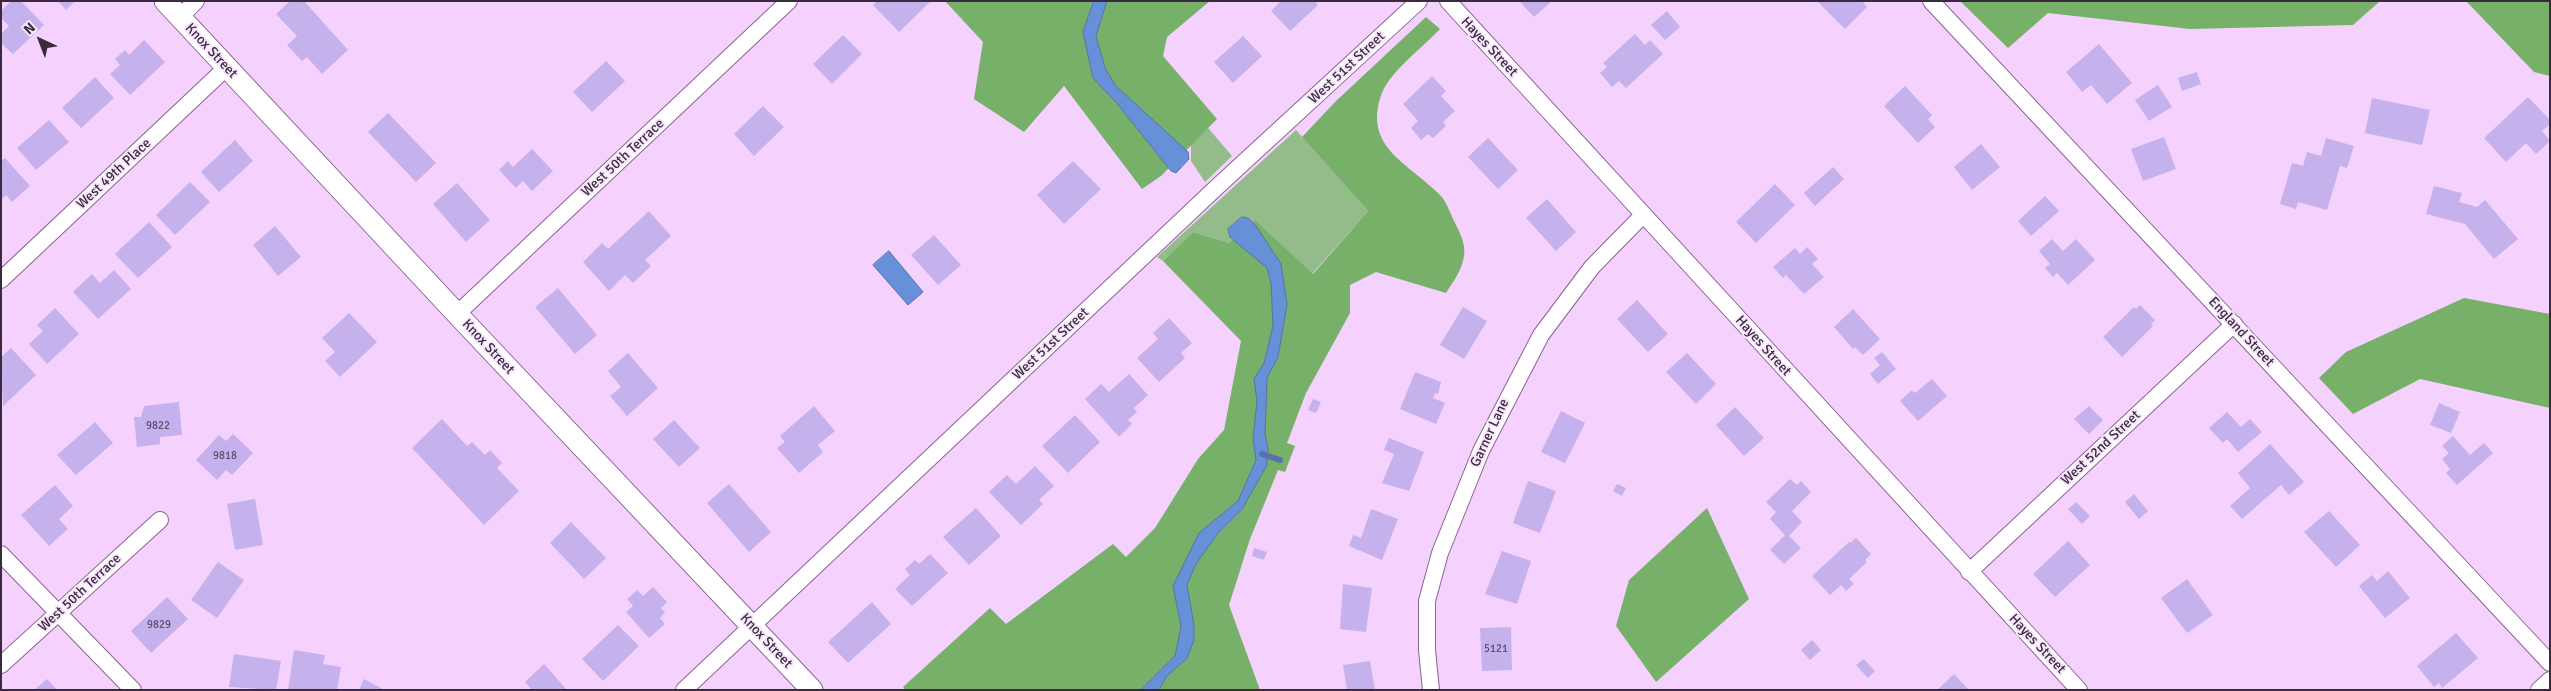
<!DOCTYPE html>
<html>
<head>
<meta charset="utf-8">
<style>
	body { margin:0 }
	#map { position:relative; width:2551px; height:691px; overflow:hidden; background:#f5d2fd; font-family:Signika,sans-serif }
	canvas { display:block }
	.frame { position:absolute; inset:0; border:2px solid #3a2a3e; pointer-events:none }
	.north { position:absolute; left:15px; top:15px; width:50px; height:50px; -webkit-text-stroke:4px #f8e7fc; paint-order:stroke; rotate:317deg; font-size:14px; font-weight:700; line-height:20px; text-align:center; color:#3a2a3e }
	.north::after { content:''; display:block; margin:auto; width:18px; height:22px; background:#3a2a3e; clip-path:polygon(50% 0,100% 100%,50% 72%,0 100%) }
</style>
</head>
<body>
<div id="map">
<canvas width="2551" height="691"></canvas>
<div class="frame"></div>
<div class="north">N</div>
</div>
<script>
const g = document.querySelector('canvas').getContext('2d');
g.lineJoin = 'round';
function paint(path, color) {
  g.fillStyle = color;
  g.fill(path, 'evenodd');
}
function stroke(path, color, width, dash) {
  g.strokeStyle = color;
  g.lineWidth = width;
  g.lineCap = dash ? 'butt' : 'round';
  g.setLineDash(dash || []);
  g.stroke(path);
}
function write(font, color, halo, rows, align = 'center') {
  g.font = font + ' Signika,sans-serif';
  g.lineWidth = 4;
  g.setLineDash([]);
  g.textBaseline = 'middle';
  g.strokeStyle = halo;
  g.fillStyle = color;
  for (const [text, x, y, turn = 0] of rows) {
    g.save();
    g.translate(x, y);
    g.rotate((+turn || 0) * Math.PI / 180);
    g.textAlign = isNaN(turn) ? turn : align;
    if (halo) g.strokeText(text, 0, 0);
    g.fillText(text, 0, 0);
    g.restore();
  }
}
paint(new Path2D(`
	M1146,31L1198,116L1232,156L1205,182L1191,161V147Z
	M1296,130L1368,211L1312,274L1255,220L1229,243L1193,232L1163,261L1157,257Z`), '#94bc8b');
paint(new Path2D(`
	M945,1H1210L1167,37L1163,56L1217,119L1161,176L1142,189L1064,86L1024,132L974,99L983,42Z
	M1960,1H2380L2353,25L2190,29L2048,13L2008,48Z
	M2466,1H2550V76L2534,72Z
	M1426,17L1440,29C1424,46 1390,72 1382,93C1361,148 1411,164 1441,196C1447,203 1451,215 1455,223C1460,233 1466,244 1464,256C1462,270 1453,282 1446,293L1376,272L1350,285V313L1306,393L1287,443L1295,446L1285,472L1278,470L1250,539L1229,605L1260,690H905L903,687L990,608L1006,624L1113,544L1126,557L1155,528L1198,459L1224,430L1241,341L1163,261L1193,232L1229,243L1255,220L1313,274L1368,211L1302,137L1336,101Z
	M2464,298L2550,314V408L2420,379L2353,414L2319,378L2346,352Z
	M1707,508L1749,599L1656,682L1616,626L1629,580Z`), '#76b069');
const water = new Path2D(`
	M1094,1H1107L1096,36L1105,68L1116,86L1188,152L1189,159L1176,173L1171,171L1115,101L1093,78L1083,32Z
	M1242,217L1248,218L1256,226L1281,264L1287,304L1278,357L1267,378L1265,435L1268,448L1267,465L1242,509L1217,534L1196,564L1187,585L1194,625V640L1187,658L1166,677L1159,690H1141L1175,656L1181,626L1173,586L1199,533L1238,501L1256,460L1253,438L1257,401L1254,379L1264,363L1273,326L1271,283L1267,268L1230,237L1228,229Z
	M889,251L923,292L908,305L873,265Z`);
paint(water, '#6691d9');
stroke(water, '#5972aa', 1);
stroke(new Path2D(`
	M1262,454L1280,460`), '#5972aa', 6);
paint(new Path2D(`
	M11,1H21L44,25L13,54L1,43V34L9,26L1,18V11Z
	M58,1H75L66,10Z
	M290,1H304L348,50L322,74L307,57L302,61L287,45L297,36L276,14Z
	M877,1H931L899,32L873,5Z
	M1281,1H1315L1318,5L1290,31L1271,11Z
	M1519,1H1552L1534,17Z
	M1817,1H1862L1867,7L1845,29Z
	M1667,11L1680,27L1665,40L1651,25Z
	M1635,34L1645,45L1650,40L1663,54L1626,88L1619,81L1612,87L1600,73L1607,67L1603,63Z
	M843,35L862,54L832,84L813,64Z
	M1243,36L1262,56L1233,83L1214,62Z
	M144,40L165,62L130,95L110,74L120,65L115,59L125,50L129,55Z
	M2099,44L2132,83L2107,104L2091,85L2082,92L2066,72Z
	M606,61L625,81L592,112L573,92Z
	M2197,72L2201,84L2182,91L2178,78Z
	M1432,76L1446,91L1441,96L1455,111L1443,122L1446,126L1433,138L1428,134L1421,140L1411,128L1418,121L1403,104Z
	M95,77L114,98L81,128L62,108Z
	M2158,85L2172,107L2149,121L2135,100Z
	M1905,86L1932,115L1928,119L1935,127L1918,143L1884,106Z
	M2528,97L2550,120V124L2542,131L2550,141L2536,154L2526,143L2506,162L2484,138Z
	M2372,98L2430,110L2422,145L2365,133Z
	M763,106L784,127L754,156L734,134Z
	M388,113L436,163L416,182L368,132Z
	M49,120L69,142L36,170L17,148Z
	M2164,137L2176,169L2143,181L2131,149Z
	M1488,138L1518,170L1498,189L1468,157Z
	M2326,138L2354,146L2347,168L2340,166L2327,210L2298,202L2296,209L2280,204L2292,163L2303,166L2307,152L2321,156Z
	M235,140L253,161L219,192L201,172Z
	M1981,144L2000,167L1972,190L1954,167Z
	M532,149L553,171L532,191L523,181L516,188L499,170L508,161L513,167Z
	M5,158L30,186L12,202L6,195L1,200V161Z
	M1073,161L1101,189L1064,224L1037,195Z
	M1833,167L1844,179L1815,206L1804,193Z
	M190,182L210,202L175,235L156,215Z
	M457,183L490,220L466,242L433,204Z
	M1775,184L1795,205L1756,243L1736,222Z
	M2434,186L2462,193L2459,202L2477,207L2485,200L2518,239L2494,259L2465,224L2426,214Z
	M2045,196L2059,211L2031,236L2018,221Z
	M1547,199L1576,232L1556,251L1526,218Z
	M649,211L671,236L645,260L651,266L633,283L625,275L609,291L583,262L602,243L608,249Z
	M149,222L172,247L138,278L115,254Z
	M275,226L301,257L278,276L253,245Z
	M934,235L961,265L938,285L911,255Z
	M2052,239L2063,251L2076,239L2095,260L2068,285L2057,273L2053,277L2045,268L2050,264L2039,251Z
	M1807,247L1818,259L1812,264L1824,277L1804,294L1786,275L1783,278L1773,267L1795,248L1800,254Z
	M114,270L131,289L98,319L73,292L92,274L100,283Z
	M558,288L597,335L575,354L535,307Z
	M1637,300L1668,334L1648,352L1617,319Z
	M2140,305L2155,320L2151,324L2153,326L2122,357L2103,337L2134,307L2136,309Z
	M1463,307L1487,321L1464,359L1440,345Z
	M55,308L79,334L47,364L29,344L43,331L37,325Z
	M1853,309L1880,339L1863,355L1855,347L1853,349L1834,327Z
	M349,313L377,342L340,377L325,361L335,352L322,338Z
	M1169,318L1192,343L1181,353L1185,358L1159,382L1137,358L1158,339L1153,333Z
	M11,348L36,375L3,406L1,357Z
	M1882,352L1896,369L1878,384L1870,374L1880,365L1874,358Z
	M628,353L658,388L627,416L610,396L621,387L608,371Z
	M1687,353L1716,384L1696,404L1666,372Z
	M1415,372L1441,382L1438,394L1435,393L1433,398L1445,403L1436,424L1400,409Z
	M1129,374L1148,395L1134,408L1137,412L1128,420L1132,424L1119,437L1085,399L1101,384L1109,392Z
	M1932,379L1947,396L1918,421L1900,401L1912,390L1915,393Z
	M1313,399L1321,402L1316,413L1308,410Z
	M179,402L182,435L160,437V444L137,447L134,417H141L144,406Z
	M2439,403L2460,412L2451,433L2430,425Z
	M814,406L835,431L818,445L823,452L799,473L777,448L785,442L780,436Z
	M2089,406L2103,420L2089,434L2074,419Z
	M1735,407L1764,438L1744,456L1716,425Z
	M1561,411L1585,423L1565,463L1541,452Z
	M2227,412L2241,427L2250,419L2262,432L2238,452L2227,439L2223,443L2209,428Z
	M1075,415L1100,442L1068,473L1042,446Z
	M442,419L467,446L472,442L485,455L490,450L502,463L497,468L519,491L484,525L412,448Z
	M674,420L700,448L679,467L653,439Z
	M95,422L113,443L76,475L57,455Z
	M233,434L253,453L232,475L226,470L217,480L196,460L219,435L226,441Z
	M2453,436L2470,455L2484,443L2493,453L2457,485L2446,473L2450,469L2442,459L2449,453L2442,446Z
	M1389,438L1424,452L1409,491L1382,483L1394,454L1384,450Z
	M2270,444L2304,482L2289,495L2281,485L2242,519L2230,506L2250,488L2238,473Z
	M1035,466L1054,486L1039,500L1043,504L1021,525L989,492L1007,475L1016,484Z
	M1790,479L1797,485L1801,481L1811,492L1792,511L1802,522L1789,536L1801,548L1784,564L1770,550L1785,535L1770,519L1776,512L1766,502Z
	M1528,481L1556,491L1540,533L1513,523Z
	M729,484L771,532L749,552L707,503Z
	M1617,484L1626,488L1622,496L1613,491Z
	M55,485L73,506L59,519L68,529L49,546L21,515Z
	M2134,494L2148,511L2139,519L2125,502Z
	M255,499L263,545L235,550L227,504Z
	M2076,502L2090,516L2082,524L2068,509Z
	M976,508L1001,536L969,565L943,537Z
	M1371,509L1398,519L1382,560L1349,546L1353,535L1361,538Z
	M2329,511L2360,545L2336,567L2304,532Z
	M571,522L606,558L584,579L550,543Z
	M1856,538L1871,554L1865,560L1867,562L1849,579L1854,584L1846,591L1841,585L1830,595L1812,576L1849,542L1850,543Z
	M2068,541L2090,565L2055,597L2033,574Z
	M1254,548L1267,552L1264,560L1252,556Z
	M1502,551L1531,561L1517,604L1485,594Z
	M930,554L948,573L912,606L895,589L910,575L905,569L915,560L919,564Z
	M218,562L244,580L217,618L191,600Z
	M2388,571L2410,598L2385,618L2359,586L2372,575L2377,581Z
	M2187,579L2213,615L2187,633L2161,598Z
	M1343,584L1372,588L1366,632L1340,629Z
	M653,587L667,602L661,608L665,612L660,618L665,624L649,638L626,612L633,606L627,599L637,590L643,596Z
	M167,597L188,619L151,653L131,631Z
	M872,602L891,624L848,663L828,642Z
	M618,625L639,646L603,681L582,659Z
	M1511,627L1512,670L1482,671L1480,628Z
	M2456,633L2478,658L2442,688L2439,683L2434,687L2417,666Z
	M1812,640L1821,650L1810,660L1801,650Z
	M294,650L325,655L323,664L341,667L337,690H288Z
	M234,654L281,661L276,690L229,687Z
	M1864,659L1875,671L1868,678L1856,665Z
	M1370,661L1375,690H1347L1343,665Z
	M544,664L567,690H532L525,682Z
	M1954,674L1969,690H1937Z
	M47,679L57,690H34Z
	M364,679L385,690H359Z`), '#c5b1ec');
const minor = new Path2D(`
	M1448,1L2079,690
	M1931,1L2550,663
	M180,17L196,1
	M1,280L227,67
	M457,314L789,1
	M1,554L133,690
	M1969,572L2234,324
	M1,665L160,520
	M684,690L1218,186L1419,1
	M1431,690L1427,650V601L1440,553L1481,451L1541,335L1592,267L1643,215
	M2539,690L2550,680`);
const tertiary = new Path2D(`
	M165,1L457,314L812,690`);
stroke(minor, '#8a6393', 18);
stroke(tertiary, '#8a6393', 23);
stroke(minor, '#fff', 16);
stroke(tertiary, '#fff', 21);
write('11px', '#5d4c6a', null, [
	["9822",158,426],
	["9818",225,456],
	["9829",159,625],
	["5121",1496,649]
]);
write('14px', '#3a2a3e', '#f8e7fc', [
	["Hayes Street",1489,47,47],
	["Knox Street",211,51,47],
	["West 51st Street",1347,68,-43],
	["West 50th Terrace",623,158,-43],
	["West 49th Place",114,174,-43],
	["England Street",2241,332,47],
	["West 51st Street",1051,344,-43],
	["Hayes Street",1763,346,48],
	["Knox Street",488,347,47],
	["Garner Lane",1490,433,-65],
	["West 52nd Street",2101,448,-43],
	["West 50th Terrace",80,593,-43],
	["Knox Street",766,641,47],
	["Hayes Street",2037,644,47]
]);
</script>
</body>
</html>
